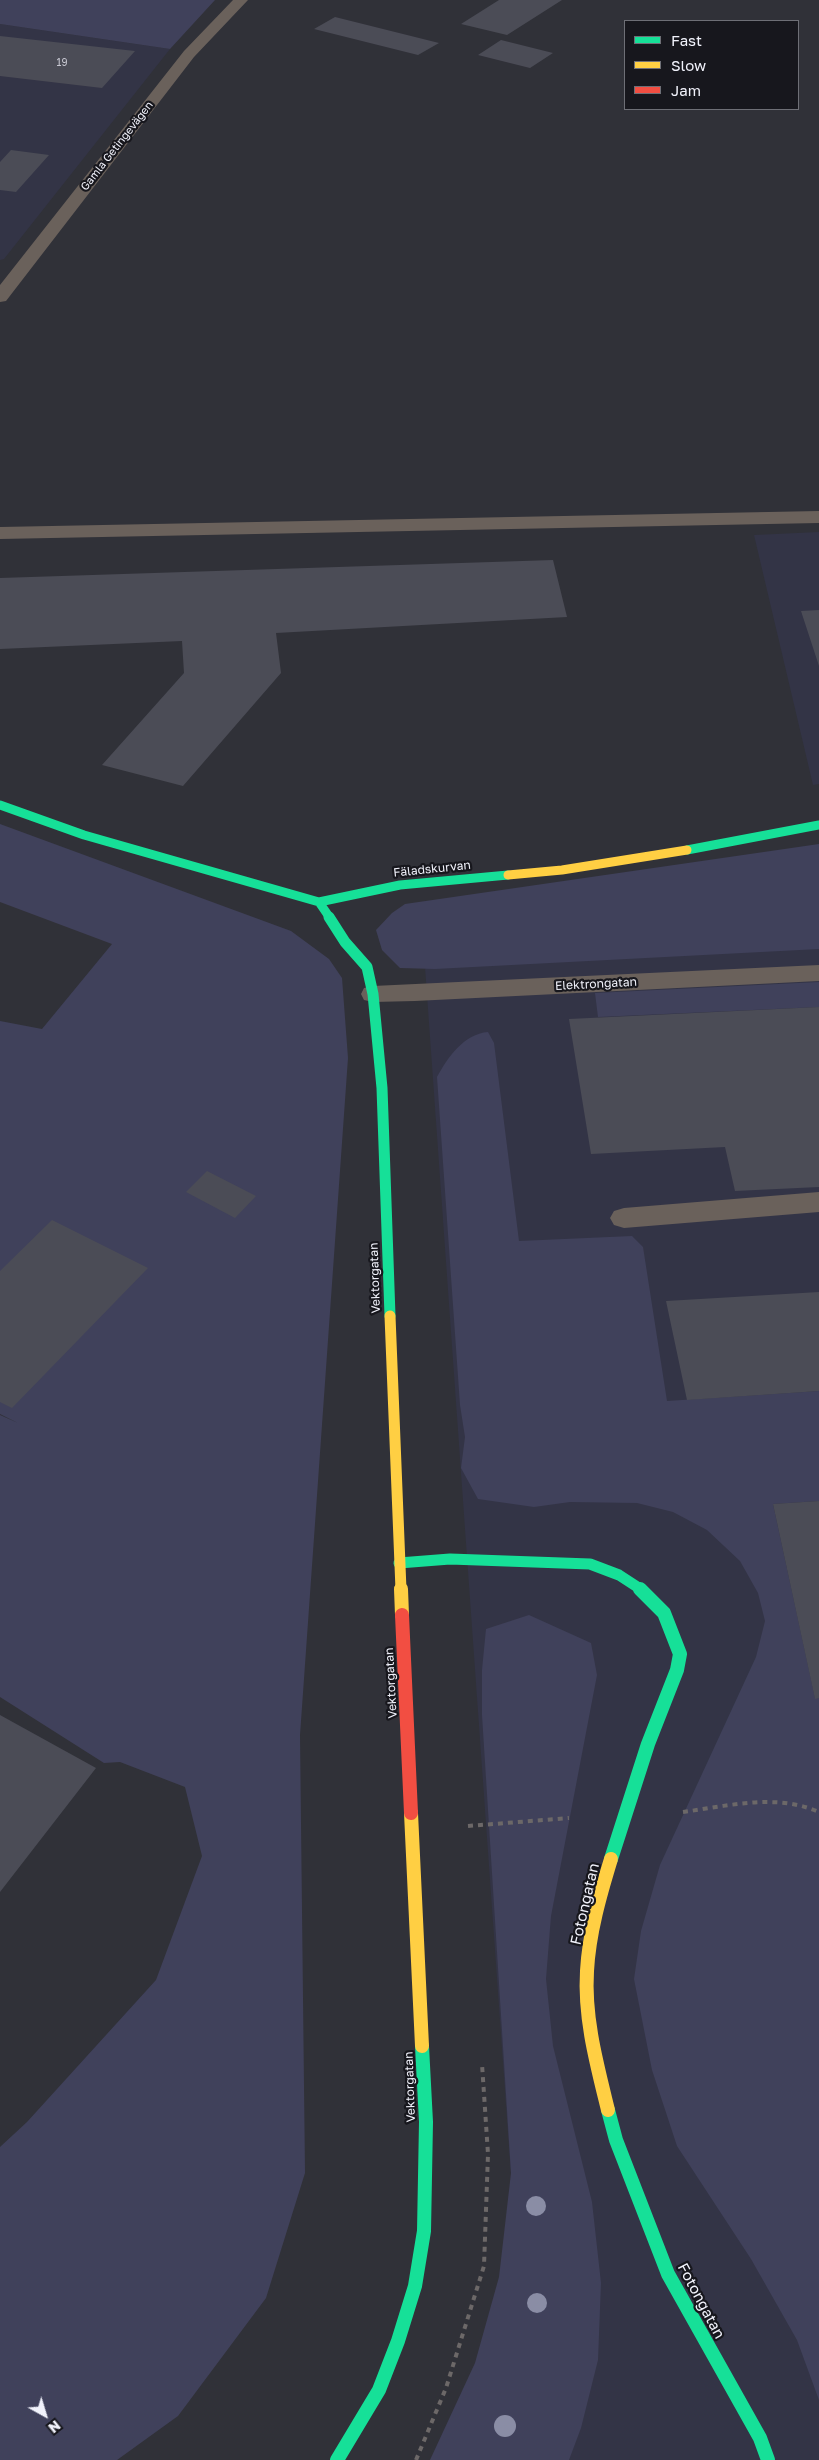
<!DOCTYPE html>
<html>
<head>
<meta charset="utf-8">
<style>
	body { margin:0 }
	#map { position:relative; width:819px; height:2460px; overflow:hidden; background:#303138; font-family:"Golos Text",sans-serif }
	canvas { display:block }
	.legend { position:absolute; left:624px; top:20px; width:175px; height:90px; box-sizing:border-box; background:#17171d; border:1px solid #6e6f76; margin:0; padding:6px 9px; list-style:none; font-size:15px; color:#f1f2fb }
	.legend li { display:flex; align-items:center; gap:10px; height:25px }
	.legend b { width:25px; border:1px solid #6e6f76 }
	.north { position:absolute; left:20px; top:2390px; width:50px; height:50px; -webkit-text-stroke:4px #17171d; paint-order:stroke; rotate:141deg; font-size:14px; font-weight:700; line-height:20px; text-align:center; color:#f1f2fb }
	.north::after { content:''; display:block; margin:auto; width:18px; height:22px; background:#f1f2fb; clip-path:polygon(50% 0,100% 100%,50% 72%,0 100%) }
</style>
</head>
<body>
<div id="map">
<canvas width="819" height="2460"></canvas>
<ul class="legend">
<li><b style="height:6px;background:#16e098"></b>Fast</li>
<li><b style="height:6px;background:#ffcf43"></b>Slow</li>
<li><b style="height:6px;background:#f24e42"></b>Jam</li>
</ul>
<div class="north">N</div>
</div>
<script>
const g = document.querySelector('canvas').getContext('2d');
g.lineJoin = 'round';
function paint(path, color) {
  g.fillStyle = color;
  g.fill(path, 'evenodd');
}
function stroke(path, color, width, dash) {
  g.strokeStyle = color;
  g.lineWidth = width;
  g.lineCap = dash ? 'butt' : 'round';
  g.setLineDash(dash || []);
  g.stroke(path);
}
function write(font, color, halo, rows, align = 'center') {
  g.font = font + ' "Golos Text",sans-serif';
  g.lineWidth = 4.5;
  g.setLineDash([]);
  g.textBaseline = 'middle';
  g.strokeStyle = halo;
  g.fillStyle = color;
  for (const [text, x, y, turn = 0] of rows) {
    g.save();
    g.translate(x, y);
    g.rotate((+turn || 0) * Math.PI / 180);
    g.textAlign = isNaN(turn) ? turn : align;
    if (halo) g.strokeText(text, 0, 0);
    g.fillText(text, 0, 0);
    g.restore();
  }
}
paint(new Path2D(`
	M0,24L170,49L4,259L0,260Z
	M819,532V784L813,785L754,535Z
	M819,939V2460H442L499,2318L511,2175L425,967Z`), '#333446');
paint(new Path2D(`
	M0,0H215L170,49L0,24Z
	M0,824L291,931L329,959L342,978L348,1058L300,1735L305,2173L266,2298L178,2416L117,2460H0V2147L27,2122L156,1980L202,1856L185,1787L120,1762L104,1763L0,1697V1415L18,1423L0,1414V1021L42,1029L112,944L0,902Z
	M819,844V949L435,969L400,968L382,950L376,930L392,913L405,904Z
	M819,982V1007L598,1017L595,993Z
	M488,1032L494,1043L519,1241L632,1236L643,1247L667,1401L819,1391V1501L773,1504L815,1698H819V2400L797,2340L751,2259L677,2146L652,2070L634,1979L641,1931L660,1865L756,1657L765,1621L758,1593L740,1561L707,1530L673,1512L637,1503L570,1502L534,1507L478,1499L461,1468L465,1437L460,1405L437,1077C448,1057 464,1034 488,1032Z
	M529,1615L591,1643L597,1675L551,1916L546,1979L553,2046L592,2202L601,2283L598,2360L581,2428L569,2460H430L475,2363L499,2277L511,2173L482,1715V1670L486,1629Z`), '#40415b');
paint(new Path2D(`
	M499,0H562L507,35L461,24Z
	M335,17L439,43L418,55L314,29Z
	M0,36L135,51L102,88L0,76Z
	M501,40L553,53L530,68L478,55Z
	M11,150L49,155L16,192L0,190V162Z
	M553,560L567,617L276,633L281,673L183,786L102,765L184,673L182,641L0,649V578Z
	M819,610V666L801,611Z
	M819,1007V1187L735,1191L725,1147L591,1154L569,1019Z
	M207,1171L256,1196L235,1218L186,1192Z
	M52,1220L148,1268L12,1408L0,1402V1271Z
	M819,1292V1391L687,1400L666,1301Z
	M819,1501V1698L815,1699L773,1504Z
	M0,1715L96,1768L0,1892Z`), '#4b4c56');
stroke(new Path2D(`
	M683,1812C728,1806 776,1793 819,1812
	M468,1826L569,1818
	M416,2460L446,2388L484,2266L488,2154L482,2064`), '#6c6868', 4, [5, 5]);
paint(new Path2D(`
	M819,511V523L0,539V527Z
	M819,965V981L415,1001L373,1002L364,1000L361,994L364,988L373,986Z
	M819,1192V1212L624,1228L614,1225L610,1218L614,1211L624,1208Z`), '#6a615b');
paint(new Path2D(`
	M233,0H248L194,57L6,301L0,302V285L184,51Z`), '#6a615b');
stroke(new Path2D(`
	M0,805L84,835L319,902L400,885L508,875
	M687,850L819,825
	M319,902L330,918`), '#16e098', 9);
stroke(new Path2D(`
	M329,917L345,942L367,967L373,994L382,1088L390,1316
	M399,1563L450,1559L590,1564L619,1575L642,1590`), '#16e098', 11);
stroke(new Path2D(`
	M611,1859L648,1744L677,1670L680,1654L664,1613L640,1589
	M608,2110L616,2140L668,2274L760,2438L768,2460
	M337,2460L379,2390L398,2341L415,2286L424,2231L426,2122L422,2046`), '#16e098', 14);
stroke(new Path2D(`
	M508,875L562,870L687,850`), '#ffcf43', 9);
stroke(new Path2D(`
	M390,1316L401,1590`), '#ffcf43', 11);
stroke(new Path2D(`
	M401,1589L402,1615
	M411,1813L422,2046
	M608,2110C597,2065 584,2018 587,1971C589,1933 600,1895 611,1859`), '#ffcf43', 14);
stroke(new Path2D(`
	M402,1615L411,1813`), '#f24e42', 14);
g.fillStyle = '#8a8da5';
for (const [x, y, r] of [
	[536,2206,10],
	[537,2303,10],
	[505,2426,11]
]) {
  g.beginPath();
  g.arc(x, y, r, 0, 2 * Math.PI);
  g.fill();
}
write('10px', '#c8c8d2', null, [
	["19",62,63]
]);
write('11px', '#f1f2fb', '#17171d', [
	["Gamla Getingevägen",117,146,-52]
]);
write('12px', '#f1f2fb', '#17171d', [
	["Fäladskurvan",432,869,-6],
	["Elektrongatan",596,984,-3],
	["Vektorgatan",375,1278,-92],
	["Vektorgatan",391,1683,-93],
	["Vektorgatan",410,2087,-92]
]);
write('15px', '#f1f2fb', '#17171d', [
	["Fotongatan",585,1904,-77],
	["Fotongatan",701,2301,62]
]);
</script>
</body>
</html>
